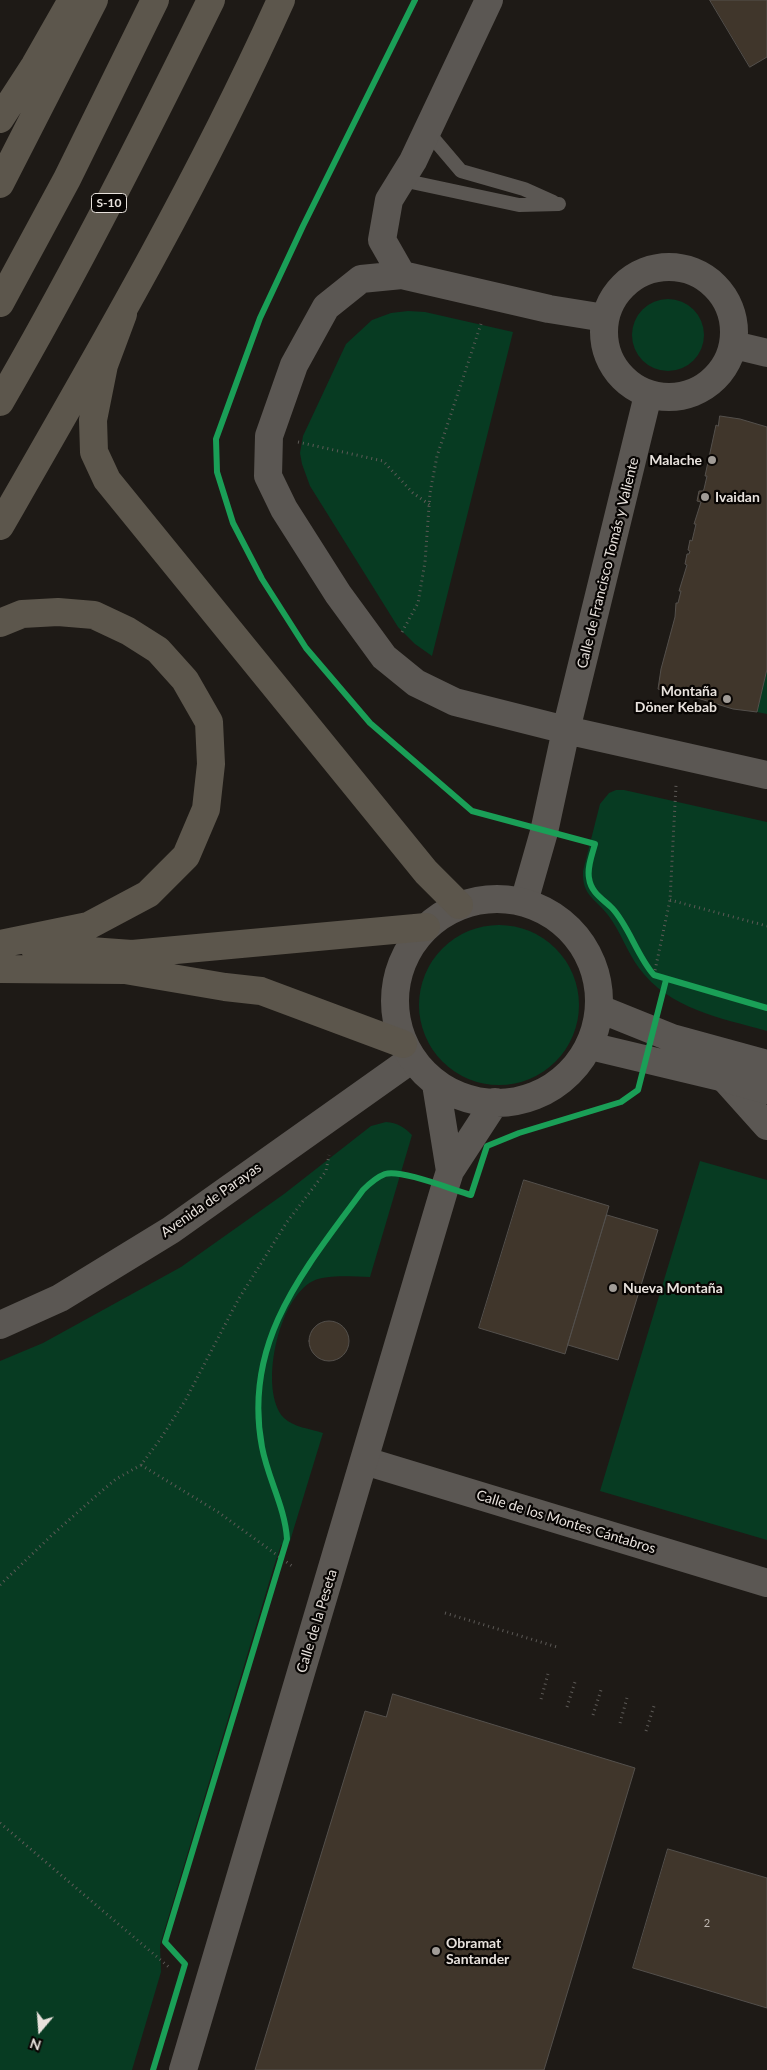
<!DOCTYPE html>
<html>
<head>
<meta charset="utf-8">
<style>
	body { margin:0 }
	#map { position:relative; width:767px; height:2070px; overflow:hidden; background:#1e1a16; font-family:Lato,sans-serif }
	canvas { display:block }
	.north { position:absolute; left:15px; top:2005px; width:50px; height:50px; -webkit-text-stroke:4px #080503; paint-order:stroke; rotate:198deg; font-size:14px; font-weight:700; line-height:20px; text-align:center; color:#e8e2dd }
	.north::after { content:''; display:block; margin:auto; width:18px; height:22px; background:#e8e2dd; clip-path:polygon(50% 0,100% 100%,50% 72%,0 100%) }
</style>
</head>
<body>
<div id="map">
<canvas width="767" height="2070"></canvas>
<div class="north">N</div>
</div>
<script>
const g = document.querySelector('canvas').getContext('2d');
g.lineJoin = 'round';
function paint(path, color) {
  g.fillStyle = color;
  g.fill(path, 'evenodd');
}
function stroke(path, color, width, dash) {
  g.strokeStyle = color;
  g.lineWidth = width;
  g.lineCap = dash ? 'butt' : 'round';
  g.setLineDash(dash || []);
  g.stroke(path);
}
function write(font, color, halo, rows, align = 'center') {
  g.font = font + ' Lato,sans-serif';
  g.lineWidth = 4.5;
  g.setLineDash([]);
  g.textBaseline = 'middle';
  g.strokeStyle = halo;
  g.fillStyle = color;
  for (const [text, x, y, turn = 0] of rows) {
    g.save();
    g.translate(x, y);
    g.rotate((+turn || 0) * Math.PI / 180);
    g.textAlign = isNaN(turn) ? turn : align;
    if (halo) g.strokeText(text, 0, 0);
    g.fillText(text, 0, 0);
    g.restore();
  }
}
paint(new Path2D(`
	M632 335a36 36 0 1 1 72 0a36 36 0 1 1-72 0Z
	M408,311L425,312L513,332L432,656L415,644L398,627L310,486L302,464L300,453L303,436L346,344L372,320L391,313Z
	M767,669V714L757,712Z
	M616,790H624L767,822V1031C721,1018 669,1009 639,968C627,952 621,932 608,915C595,898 582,896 583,871L600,804L609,793Z
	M419 1005a80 80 0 1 1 160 0a80 80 0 1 1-160 0Z
	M386,1122C398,1123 404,1127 412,1135L370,1277C353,1277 329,1274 313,1281C278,1298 258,1391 284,1418C293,1427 311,1429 323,1433L290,1541L281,1545L274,1566L160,1945L161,1972L132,2070H0V1361L43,1343L181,1267L284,1194L371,1126Z
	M700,1161L767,1180V1540L600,1491Z`), '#073b22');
const building = new Path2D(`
	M710,0H767V57L750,67Z
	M720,416L740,419L767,427V669L757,712L733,709L694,697L677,696L658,689L661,669L675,617L676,603H678L681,591H679L687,565L685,564L687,554H689L690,551L688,550L690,540L692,541L696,524H694L701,502L697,501L699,491H703L704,489L707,476H705L716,425L718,426Z
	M524,1180L609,1206L565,1354L479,1328Z
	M607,1215L658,1230L618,1360L568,1345Z
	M309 1341a20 20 0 1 1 40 0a20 20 0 1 1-40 0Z
	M393,1694L635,1768L544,2070H255L365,1711L386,1717Z
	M668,1849L767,1878V2008L633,1968Z`);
paint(building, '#40362b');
stroke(building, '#54504c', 1);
stroke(new Path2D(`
	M298,442L383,461L413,493L430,505
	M402,632L418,603L425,562L430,493L437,456L481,324
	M670,900L767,926
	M654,975L670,900L676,785
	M141,1465L218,1512L292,1566
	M0,1585L52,1535L96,1496L116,1479L141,1465L159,1441L185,1401L238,1300L287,1222L326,1171L329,1155
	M445,1613L557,1647
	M541,1699L548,1674
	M567,1707L575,1682
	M593,1715L601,1690
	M620,1723L627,1698
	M646,1731L654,1706
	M0,1823L170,1968`), '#5d5a57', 3, [1, 4]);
stroke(new Path2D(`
	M427,131L461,171L524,189L553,202
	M402,180L519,205L559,204`), '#5b5753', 14);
stroke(new Path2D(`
	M604 332a65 65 0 1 1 130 0a65 65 0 1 1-130 0Z
	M402,275L382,240L389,200L413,161L489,0
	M605,318L549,309L402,275L361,279L326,307L294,365L269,436L268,476L284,509L338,594L384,657L416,683L455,702L566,730L767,775
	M734,345L767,353
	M524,902L544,832L566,730L648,395
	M724,1078L767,1126
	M0,1325L60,1298L171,1230L412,1059
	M365,1461L767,1583`), '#5b5753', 28);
stroke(new Path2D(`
	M395 1001a102 102 0 1 1 204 0a102 102 0 1 1-204 0Z
	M600,1009L672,1038L767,1064
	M590,1046L724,1078L767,1090
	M436,1084L450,1171
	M183,2070L445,1187L450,1171L495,1102`), '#5b5753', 28);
stroke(new Path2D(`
	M0,119L35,65L72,0
	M0,184L94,0
	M0,303L67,179L155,0
	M123,314L104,365L93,420L94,452L107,480L426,872L459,905
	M0,402C76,271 144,136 211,0
	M0,526C99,354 199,182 281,0
	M0,623L22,614L58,612L94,615L128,631L158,650L185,680L209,722L211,764L206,809L186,856L148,894L88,926L0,944
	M34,947L132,954L426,927
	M0,969L125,970L225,987L261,991L403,1044`), '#5c564c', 28);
stroke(new Path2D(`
	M415,0L303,226L260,318L216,439L217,472L233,523L262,579L306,648L370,723L472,811L595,844C592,855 587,867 589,878C591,893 603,899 612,908C629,926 637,956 654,975L767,1008
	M153,2070L185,1964L165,1942L287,1539C285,1507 268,1479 262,1447C242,1341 305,1269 363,1190C369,1184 377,1177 385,1174C401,1169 453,1190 471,1195L487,1146L519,1133L621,1102L638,1090L666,980`), '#1a9f57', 6);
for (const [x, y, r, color] of [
	[712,460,5,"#a19c97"],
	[705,497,5,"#a19c97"],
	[727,699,5,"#a19c97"],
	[613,1288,5,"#a19c97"],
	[436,1951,5,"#a19c97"]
]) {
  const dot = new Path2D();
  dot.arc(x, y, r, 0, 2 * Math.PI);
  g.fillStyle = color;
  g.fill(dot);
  stroke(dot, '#080503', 2);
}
write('11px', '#beb7b0', null, [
	["2",707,1923]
]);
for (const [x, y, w] of [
	[109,203,35]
]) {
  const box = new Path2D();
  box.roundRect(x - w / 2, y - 9.5, w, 19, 4);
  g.fillStyle = '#080503';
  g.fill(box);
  stroke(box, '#e8e2dd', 1);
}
write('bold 12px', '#e8e2dd', null, [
	["S-10",109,203]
]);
write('bold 14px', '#e8e2dd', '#080503', [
	["Malache",702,460,"right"],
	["Ivaidan",715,497],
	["Montaña",717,691,"right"],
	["Döner Kebab",717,707,"right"],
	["Nueva Montaña",623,1288],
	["Obramat",446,1943],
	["Santander",446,1959]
], 'left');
write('14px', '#e8e2dd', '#080503', [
	["Calle de Francisco Tomás y Valiente",608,563,-76],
	["Avenida de Parayas",211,1200,-35],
	["Calle de los Montes Cántabros",566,1522,17],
	["Calle de la Peseta",317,1621,-73]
]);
</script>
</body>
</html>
